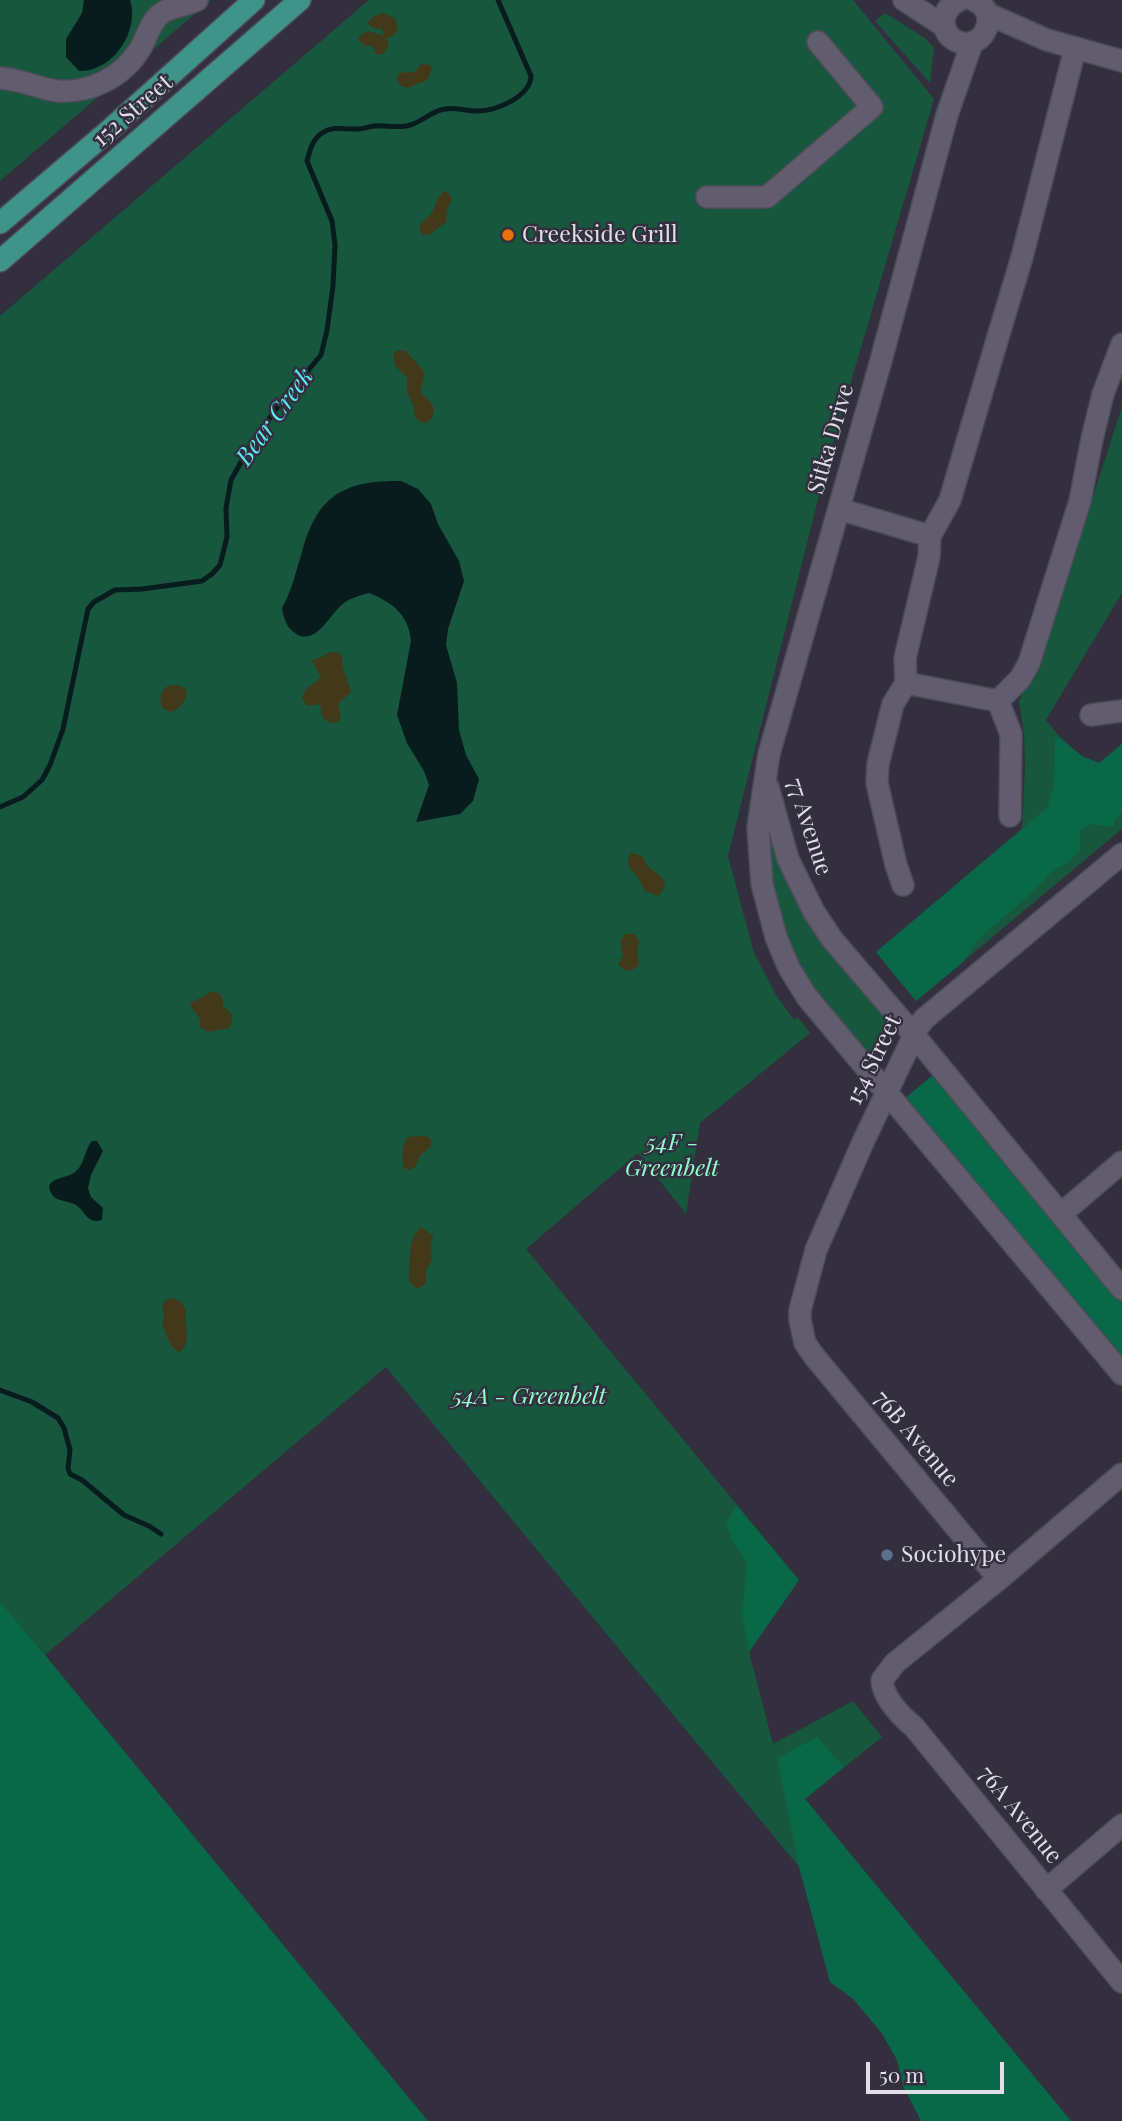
<!DOCTYPE html>
<html>
<head>
<meta charset="utf-8">
<style>
	body { margin:0 }
	#map { position:relative; width:1122px; height:2121px; overflow:hidden; background:#332f3e; font-family:"Playfair Display",serif }
	canvas { display:block }
	.scale { position:absolute; left:866px; top:2062px; width:138px; height:32px; box-sizing:border-box; border:4px solid #e1dee8; border-top:0; padding-left:9px; font-size:21px; line-height:24px; white-space:nowrap; color:#e1dee8; -webkit-text-stroke:5px #332f3e; paint-order:stroke }
</style>
</head>
<body>
<div id="map">
<canvas width="1122" height="2121"></canvas>
<div class="scale">50 m</div>
</div>
<script>
const g = document.querySelector('canvas').getContext('2d');
g.lineJoin = 'round';
function paint(path, color) {
  g.fillStyle = color;
  g.fill(path, 'evenodd');
}
function stroke(path, color, width, dash) {
  g.strokeStyle = color;
  g.lineWidth = width;
  g.lineCap = dash ? 'butt' : 'round';
  g.setLineDash(dash || []);
  g.stroke(path);
}
function write(font, color, halo, rows, align = 'center') {
  g.font = font + ' "Playfair Display",serif';
  g.lineWidth = 5;
  g.setLineDash([]);
  g.textBaseline = 'middle';
  g.strokeStyle = halo;
  g.fillStyle = color;
  for (const [text, x, y, turn = 0] of rows) {
    g.save();
    g.translate(x, y);
    g.rotate((+turn || 0) * Math.PI / 180);
    g.textAlign = isNaN(turn) ? turn : align;
    if (halo) g.strokeText(text, 0, 0);
    g.fillText(text, 0, 0);
    g.restore();
  }
}
paint(new Path2D(`
	M0,0H211L0,181Z
	M369,0H853L934,99L828,460L728,856L754,953L776,995L794,1020L798,1017L810,1033L700,1123L686,1214L638,1153L526,1249L799,1580L749,1652L773,1744L853,1701L882,1737L805,1799L1071,2121H1009L386,1367L45,1655L0,1601V316Z
	M885,13L925,38L934,48L930,83L875,21Z
	M1122,407V593L1046,720L1089,772L1122,744V829L916,1001L876,952L1022,829L1025,766L1024,733L1019,701L1043,650Z
	M767,824L793,895L812,925L892,1021L872,1063C832,1015 792,972 775,910C768,886 769,849 767,824Z`), '#16573e');
paint(new Path2D(`
	M1059,737L1082,756L1099,763L1122,744V812L1115,819L1113,827L1091,824L1080,831V850L1069,862L1052,871L1037,888L979,939L963,962L916,1001L876,952L1047,808L1054,786L1055,740Z
	M934,1074L1122,1300V1362L904,1099Z
	M737,1506L799,1580L749,1652L742,1614L747,1563L732,1540L726,1523Z
	M0,1601L45,1655L428,2121H0Z
	M817,1737L844,1767L805,1799L1071,2121H921L903,2086L897,2060L881,2032L853,1999L830,1982L799,1867L777,1758Z`), '#086848');
paint(new Path2D(`
	M383,13L395,18L398,30L392,37L386,38L389,44L384,53L377,55L372,46H365L358,40L361,35L368,31L384,36L382,29L373,28L367,23L374,16Z
	M421,64L430,65L432,69L427,80L408,88L399,85L397,80L399,73L414,72Z
	M444,191L449,193L452,199L447,211L446,222L429,235H423L420,230V225L432,213L438,198Z
	M405,350L425,373L420,392L431,402L434,410L432,418L426,423L421,422L415,417L413,405L407,392V377L396,367L393,355L396,351Z
	M332,652H337L342,656L343,667L351,692L338,704L341,718L338,722L330,723L322,717L320,704L307,706L302,697L307,688L321,678L312,661Z
	M170,685L181,686L186,690C188,700 180,709 171,712L162,708C159,699 160,689 170,685Z
	M631,853L642,856C645,860 647,867 652,870C663,877 671,884 658,896L645,891C642,886 640,879 636,875C629,866 625,863 631,853Z
	M626,934H634L639,941L637,951L639,964L636,968L627,971L618,965L623,955L620,941Z
	M209,992L219,993L223,999V1006L233,1015L230,1028L208,1032L200,1027V1019L190,1005L192,1002L205,996Z
	M426,1136L431,1139V1147L420,1155L415,1167L410,1170L404,1168C401,1162 402,1143 408,1138C412,1135 421,1137 426,1136Z
	M421,1227L433,1236L431,1246L432,1260L426,1271V1284L416,1289L409,1281C410,1264 407,1239 421,1227Z
	M171,1298L181,1301L186,1310C183,1324 193,1342 180,1352C168,1348 168,1335 162,1325L164,1315L162,1305L165,1301Z`), '#413919');
paint(new Path2D(`
	M84,0H130C140,31 113,72 79,71L66,57V39L82,13Z
	M401,481L418,489L431,504L438,524L459,561L464,581L448,629L446,645L457,683L459,730L466,755L479,779L473,801L460,814L416,822L429,785L424,771L407,743L397,715L411,641C409,615 392,602 369,593C360,595 351,598 344,603C330,613 318,644 298,635C287,629 284,620 282,608C292,590 296,571 302,552C317,495 345,480 401,481Z
	M92,1141H97L103,1151L91,1175L88,1188L91,1197L103,1208L102,1220C86,1225 86,1210 74,1204C63,1199 52,1203 49,1186C55,1176 66,1179 75,1172C85,1165 84,1150 92,1141Z`), '#091c1d');
stroke(new Path2D(`
	M0,807L23,797L42,780L50,765L63,729L88,609L94,602L115,590L142,589L202,581L212,574L220,565L227,537L226,508L231,480L250,446L295,382L306,373L321,355L327,330L333,286L335,245L332,221L307,161C310,150 312,140 322,133C334,125 344,130 358,129C363,129 368,127 374,126C384,125 395,128 406,126C421,124 430,111 445,109C455,107 466,111 477,111C496,111 530,97 531,76L498,0
	M0,1390L32,1402L58,1418L64,1428L70,1450L68,1468L70,1474L82,1480L124,1515L149,1526L161,1534`), '#091c1d', 5);
const minor = new Path2D(`
	M904,0L944,26
	M960,0C951,4 945,10 944,20C944,28 947,35 953,39C980,58 1005,12 973,0
	M988,14L1047,40L1122,61
	M972,43L947,115L880,364L769,754L758,827L762,884L776,937L789,968L807,997L1122,1374
	M0,78C21,79 39,89 58,91C90,93 122,78 140,49C147,38 150,21 162,13C171,6 187,6 197,0
	M707,197H767L872,107L818,42
	M839,509L930,536
	M906,683L998,701
	M1091,715L1122,711
	M768,787L788,859L814,912L832,939L914,1035L1122,1289
	M1010,816L1011,734L998,701L1020,679L1029,663L1080,501L1092,439L1103,394L1122,344
	M903,885L896,865L877,783L878,764L893,704L906,683L905,658L929,557L930,536L950,500L998,337L1022,257L1075,49
	M1061,1214L1122,1162
	M1122,1474L999,1579L895,1663L882,1680C883,1698 901,1716 914,1727L1122,1982
	M999,1579L814,1356L805,1343L800,1320V1310L816,1250L863,1142L918,1027L924,1019L1122,854
	M1046,1890L1122,1825`);
const major = new Path2D(`
	M0,223L106,133L254,0
	M0,261L300,0`);
stroke(minor, '#4e4b58', 24);
stroke(major, '#4e4b58', 24);
stroke(minor, '#625d6e', 21);
stroke(major, '#3f948a', 21);
for (const [x, y, r, color] of [
	[508,235,7,"#e8710a"],
	[887,1555,7,"#5c6f8a"]
]) {
  const dot = new Path2D();
  dot.arc(x, y, r, 0, 2 * Math.PI);
  g.fillStyle = color;
  g.fill(dot);
  stroke(dot, '#332f3e', 2.5);
}
write('23px', '#e1dee8', '#332f3e', [
	["152 Street",133,111,-41],
	["Sitka Drive",831,439,-74],
	["77 Avenue",809,827,72],
	["154 Street",874,1060,-64],
	["76B Avenue",916,1439,50],
	["76A Avenue",1020,1815,51]
]);
write('23px', '#e1dee8', '#332f3e', [
	["Creekside Grill",522,235],
	["Sociohype",901,1555]
], 'left');
write('italic 23px', '#92fccc', '#332f3e', [
	["54F -",672,1143],
	["Greenbelt",672,1169],
	["54A - Greenbelt",529,1397]
]);
write('italic 24px', '#5febf5', '#332f3e', [
	["Bear Creek",275,417,-54]
]);
</script>
</body>
</html>
